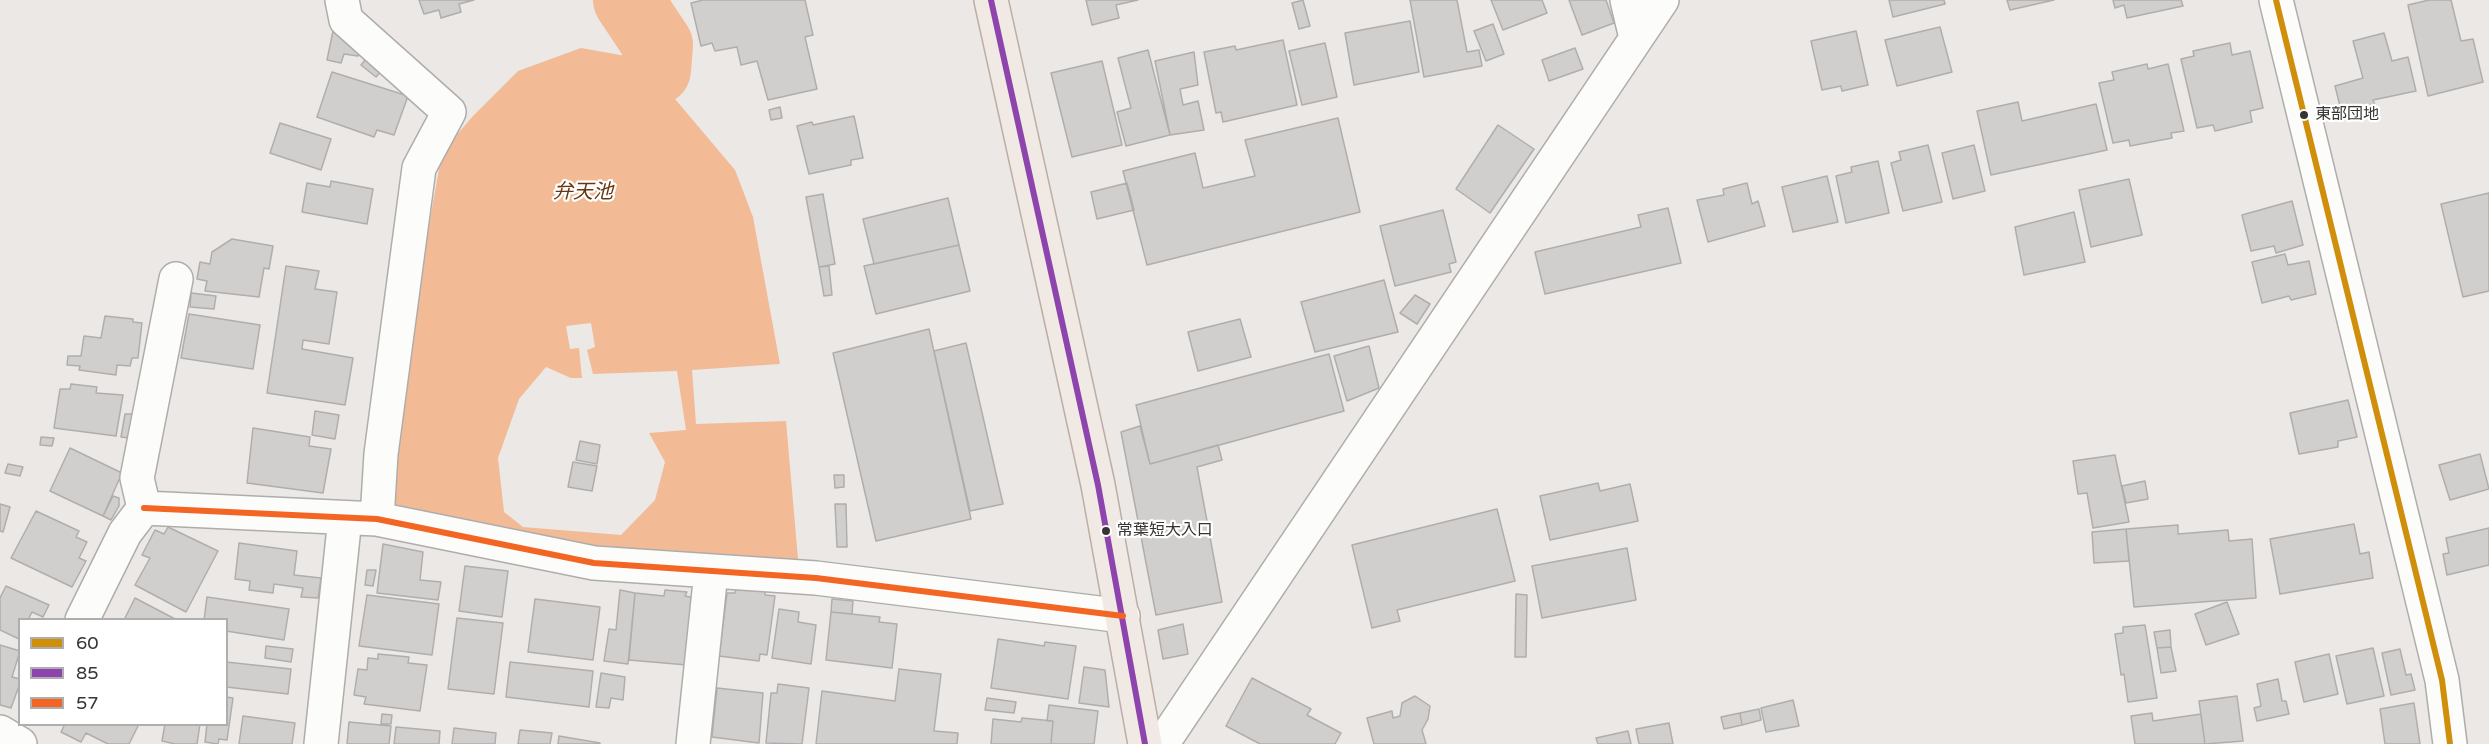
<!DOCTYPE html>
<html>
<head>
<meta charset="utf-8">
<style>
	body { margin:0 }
	#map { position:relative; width:2489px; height:744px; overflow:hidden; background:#ebe8e6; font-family:"Varela Round",sans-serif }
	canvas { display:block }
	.legend { position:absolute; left:18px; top:618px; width:210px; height:108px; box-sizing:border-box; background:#fff; border:2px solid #afaeae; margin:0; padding:8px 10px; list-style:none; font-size:18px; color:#363534 }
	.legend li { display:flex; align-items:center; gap:12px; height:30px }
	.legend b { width:30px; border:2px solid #afaeae }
</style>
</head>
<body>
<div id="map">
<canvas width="2489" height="744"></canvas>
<ul class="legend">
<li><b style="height:8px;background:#d08f0a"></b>60</li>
<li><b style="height:8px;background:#8e44ad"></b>85</li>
<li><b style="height:8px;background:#f26522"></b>57</li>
</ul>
</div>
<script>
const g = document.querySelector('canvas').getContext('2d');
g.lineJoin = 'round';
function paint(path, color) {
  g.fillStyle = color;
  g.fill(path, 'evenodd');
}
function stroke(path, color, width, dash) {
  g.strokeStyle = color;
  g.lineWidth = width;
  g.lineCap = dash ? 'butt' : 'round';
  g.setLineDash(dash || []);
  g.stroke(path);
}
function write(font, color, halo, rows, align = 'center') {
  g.font = font + ' "Varela Round","Noto Sans JP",sans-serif';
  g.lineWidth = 4.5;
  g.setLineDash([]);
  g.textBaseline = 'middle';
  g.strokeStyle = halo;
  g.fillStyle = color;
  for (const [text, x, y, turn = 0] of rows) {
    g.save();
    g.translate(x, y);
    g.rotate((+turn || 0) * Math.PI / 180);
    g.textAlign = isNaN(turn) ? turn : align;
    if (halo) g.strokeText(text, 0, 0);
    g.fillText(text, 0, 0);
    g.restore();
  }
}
paint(new Path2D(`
	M581,48L626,56L656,70L675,99L735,170L753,217L780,364L692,370L696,424L786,421L799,570L598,558L390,514L396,482L385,458L401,384L442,152L473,116L518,71ZM591,323L595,347L587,350L593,374L677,371L686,430L649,433L665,462L655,500L621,535L523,527L504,512L498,458L519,399L546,367L571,378H582L579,348L570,349L566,326Z`), '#f3ba96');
stroke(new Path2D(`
	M628,0L658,45L656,70`), '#f3ba96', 70);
const building = new Path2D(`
	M419,0H474L459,4L461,12L441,18L439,10L424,14Z
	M703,0H805L813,35L805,37L817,89L768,100L757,61L741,65L737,47L715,51L712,43L701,46L691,3Z
	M1086,0H1138L1116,5L1119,18L1092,25Z
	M1303,0L1310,26L1299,29L1292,3Z
	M1410,0H1457L1467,52L1479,50L1482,66L1424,77Z
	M1491,0H1542L1547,13L1503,30Z
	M1569,0H1606L1614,23L1582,35Z
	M1889,0H1944L1945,4L1893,17Z
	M2007,0H2054L2010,10Z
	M2113,0H2181L2183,6L2127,18L2124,5L2115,8Z
	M2429,0H2451L2461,41L2473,39L2483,82L2428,96L2408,5Z
	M1410,21L1419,72L1354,85L1345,33Z
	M1493,24L1504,54L1486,61L1474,31Z
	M1940,27L1952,72L1897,86L1885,40Z
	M333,31L347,34L361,45L358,56L344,54L341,63L327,60Z
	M1856,31L1868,85L1842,91L1841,86L1822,90L1811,41Z
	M2384,33L2392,61L2408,57L2416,91L2373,100L2375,105L2342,114L2335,86L2363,78L2353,41Z
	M1283,40L1297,105L1223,122L1221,112L1216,113L1204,52L1235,46L1236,50Z
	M1325,43L1337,97L1302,105L1289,51Z
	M2230,43L2232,55L2250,51L2263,108L2250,111L2252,122L2215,131L2213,125L2197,128L2181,59L2194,56L2193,51Z
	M1575,48L1583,69L1549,81L1542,60Z
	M1148,50L1170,135L1126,146L1117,112L1131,108L1118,58Z
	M1194,52L1198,85L1180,89L1183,105L1198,101L1204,130L1170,135L1155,61Z
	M370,54L385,67L376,77L361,65Z
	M1102,61L1122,145L1072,157L1051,73Z
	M2147,64L2148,69L2168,64L2184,131L2171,133L2172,138L2130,146L2129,140L2113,143L2099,83L2114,80L2112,72Z
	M332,72L408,96L394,135L377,130L374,137L317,117Z
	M2018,102L2022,121L2096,104L2107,150L1991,175L1977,111Z
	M780,107L782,118L771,120L769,110Z
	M854,116L863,158L851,160V165L809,174L797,126L812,122L813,125Z
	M1338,118L1360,212L1147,265L1123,171L1195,153L1203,188L1255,176L1245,140Z
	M280,123L331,139L321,170L270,153Z
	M1498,125L1534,149L1490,213L1456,189Z
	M1928,145L1942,202L1903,211L1891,163L1901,160L1899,152Z
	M1974,145L1985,191L1953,199L1942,153Z
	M1878,161L1889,213L1846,223L1836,176L1852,172L1851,167Z
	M1827,176L1838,222L1793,232L1782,187Z
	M2129,179L2142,235L2091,247L2079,190Z
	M331,181L373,189L367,224L302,212L307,183L330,187Z
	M1127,183L1134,210L1097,219L1091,192Z
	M1747,183L1752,204L1758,201L1765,226L1708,242L1697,200L1724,195L1723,189Z
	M2489,193V291L2463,297L2441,204Z
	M823,194L835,264L819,267L806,197Z
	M948,198L959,245L874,264L863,219Z
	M2292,201L2303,245L2276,253L2274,246L2251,251L2242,215Z
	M1668,208L1681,263L1545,294L1535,252L1641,227L1638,215Z
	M1443,210L1456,262L1449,264L1451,272L1395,286L1380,226Z
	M2074,212L2085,262L2024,275L2015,227Z
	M232,239L273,246L269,269L264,268L259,297L205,291L207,281L197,279L200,262L210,264L212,252Z
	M959,245L970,291L876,314L864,266Z
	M2285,254L2288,265L2309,261L2316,294L2291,300L2289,296L2262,303L2252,262Z
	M286,266L319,271L315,289L337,292L329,344L303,340L302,349L353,358L345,405L267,393Z
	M829,266L832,295L824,296L819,267Z
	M1384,280L1398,332L1315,352L1301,302Z
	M191,293L216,296L214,309L190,307Z
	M1415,295L1430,304L1417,324L1400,313Z
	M189,314L260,325L253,369L181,358Z
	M105,316L133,319V322L142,323L138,358H132L130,366L117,365L116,375L79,370L80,366L67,365L68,356H81L84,336L101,338Z
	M1240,319L1251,357L1198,371L1188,332Z
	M929,329L971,519L876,541L833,353Z
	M966,343L1003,504L970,511L934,351Z
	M1369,346L1379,388L1347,401L1334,356Z
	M1329,354L1344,411L1150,464L1136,405Z
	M71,384L97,387L96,393L123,395L116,436L54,428L60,389H70Z
	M2348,400L2357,437L2338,441V447L2299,454L2290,413Z
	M315,411L339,415L335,439L312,435Z
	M125,414H134L130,438L121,437Z
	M1140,426L1150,464L1218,445L1222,460L1197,467L1222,602L1156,615L1121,432Z
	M253,428L310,437L309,446L331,449L323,493L247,483Z
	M41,437L54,438L52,446L40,445Z
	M580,441L600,445L597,464L576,460Z
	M70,448L122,473L103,516L50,491Z
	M2480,454L2489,489L2450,500L2439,465Z
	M2115,455L2129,522L2093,528L2087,493L2078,494L2073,461Z
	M573,462L597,466L592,491L568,487Z
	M8,464L23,467L20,476L5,473Z
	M834,475H844V487L835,488Z
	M2145,481L2148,499L2126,503L2122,486Z
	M1598,483L1600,491L1630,484L1638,521L1550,540L1540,496Z
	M113,496L119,498V506L111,520L103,516Z
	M0,504L10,507L3,532L0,531Z
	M835,504H846L847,547H837Z
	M1497,509L1515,581L1397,610L1400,621L1372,628L1352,545Z
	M36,511L79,531L76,537L87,542L79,558L86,561L72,587L11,558Z
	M2354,524L2360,554L2369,552L2373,578L2280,594L2270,539Z
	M2178,525V534L2228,530L2229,541L2252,539L2256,598L2134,607L2126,529Z
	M168,527L218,551L186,612L135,585L150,558L142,555L155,530L164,534Z
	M2489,528V565L2447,575L2443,554L2449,553L2446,538Z
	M2126,529L2129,561L2094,563L2092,532Z
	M239,543L297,551L294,575L321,578L318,598L301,597L303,588L274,584L273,593L249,590L250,581L235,579Z
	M383,544L423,552L420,580L441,582L438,600L377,593Z
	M1627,548L1636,600L1542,618L1532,566Z
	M465,566L508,571L502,617L459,611Z
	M367,570H376L373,586L365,585Z
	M6,586L49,605L43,617L32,612L28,620H20L19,639L0,630V598Z
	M736,588L765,591V595L775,596L767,655L760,654L759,661L719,656L727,593H735Z
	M620,590L635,593L628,664L604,661L609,629L616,630Z
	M665,590L687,592L685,596L695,598L687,665L629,660L635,593L664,596Z
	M1516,594L1527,595L1526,657H1515Z
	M367,595L439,604L432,655L359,646Z
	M207,597L289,609L284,640L226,631V620H204Z
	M135,598L177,620H124Z
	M535,599L600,607L593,660L528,652Z
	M832,599L853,601L852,614L831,612Z
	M2227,602L2239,634L2206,645L2195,614Z
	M779,609L799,612L798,622L816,625L811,664L772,658Z
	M831,612L880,617L879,622L897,624L892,668L826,660Z
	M457,618L503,623L494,694L448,689Z
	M1183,624L1188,654L1163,659L1158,630Z
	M2145,625L2157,698L2128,702L2124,674L2121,675L2115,634L2123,633V627Z
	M2170,630L2171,647L2157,648L2154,632Z
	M998,639L1044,646L1045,642L1076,646L1068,699L991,688Z
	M0,645L20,651L12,677L20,679V683L11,708L0,705Z
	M266,646L293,649L291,662L265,658Z
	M2171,647L2176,671L2161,673L2157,648Z
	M2373,648L2384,696L2347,704L2336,656Z
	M2400,649L2406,675L2411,674L2415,690L2391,695L2382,653Z
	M378,654L409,657L408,663L427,665L420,711L364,704L366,697L354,695L358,669L367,670L368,658L378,659Z
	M2329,654L2338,694L2304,702L2295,662Z
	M226,662L291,669L288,694L226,687Z
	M510,662L593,671L589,707L506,697Z
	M1084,667L1105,670L1109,707L1079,703Z
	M899,669L941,674L934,731L958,733L957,744H816L822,691L895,701Z
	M601,673L625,677L623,700L611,698L609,708L596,707Z
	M1252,678L1311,709L1307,715L1341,733L1335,744H1260L1226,726Z
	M2278,679L2282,701H2286L2289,714L2257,721L2254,708L2261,706L2257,684Z
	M778,684L809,688L802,744L766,743L771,693H777Z
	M717,688L763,693L759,743L712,737Z
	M1415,696L1430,706L1428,719L1422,730L1426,744H1374L1367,718L1392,711L1393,718L1400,716L1402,703Z
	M2237,696L2243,741L2205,744L2199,701Z
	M226,697L233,698L227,740L219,739L218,744L205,742L207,724H226Z
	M987,698L1016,702L1014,713L985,710Z
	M1793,700L1799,726L1766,732L1761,708Z
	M2414,703L2420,744H2385L2380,709Z
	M1049,705L1098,711L1094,744H1051L1053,721H1047Z
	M1759,709L1761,720L1742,725L1740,713Z
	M1740,713L1742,725L1724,729L1721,717Z
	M2152,713L2153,721L2201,714L2205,744H2135L2131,716Z
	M382,714L392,715L391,724H381Z
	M243,716L295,723L292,744H239Z
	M1022,718L1053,721L1051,744H991L993,719L1021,722Z
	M349,722L391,726L389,744H347Z
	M1669,723L1673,744H1639L1636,729Z
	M65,724H139L129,744H108L86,733L81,742L61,732Z
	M165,724H200L197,744H175L162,741Z
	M396,727L440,731L439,744H394Z
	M454,728L496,733L495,744H452Z
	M520,730L552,733L550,744H518Z
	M1628,731L1631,744H1598L1596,738Z
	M559,736L600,743V744H558Z`);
paint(building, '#d1cfce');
stroke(building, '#b0aead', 1.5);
const minor = new Path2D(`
	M342,0L346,20L449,112L419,168L381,454L377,519
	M1627,0L1636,38
	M2276,0L2442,680L2450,744
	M144,508L377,519L594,563L816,578L1123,616
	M144,508L137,478L176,279
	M82,620L125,533L144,508
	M0,732L20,744
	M321,744L345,518
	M693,744L711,572
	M1162,744L1662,0`);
const major = new Path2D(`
	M991,0L1098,485L1145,744`);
stroke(minor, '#afadac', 36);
stroke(major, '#bcaea5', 36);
stroke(minor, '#fcfcfb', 33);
stroke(major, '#f0e9e4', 33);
stroke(new Path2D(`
	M2276,0L2442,680L2450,744`), '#d08f0a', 6);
stroke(new Path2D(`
	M991,0L1098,485L1145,744`), '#8e44ad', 6);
stroke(new Path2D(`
	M144,508L377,519L594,563L816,578L1123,616`), '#f26522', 6);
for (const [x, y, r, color] of [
	[2304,115,5,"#363534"],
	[1106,531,5,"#363534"]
]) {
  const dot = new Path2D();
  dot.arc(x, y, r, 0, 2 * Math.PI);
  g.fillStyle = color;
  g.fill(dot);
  stroke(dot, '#fff', 2);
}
write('16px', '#363534', '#fff', [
	["東部団地",2315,115],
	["常葉短大入口",1117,531]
], 'left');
write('italic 20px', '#683611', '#fff', [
	["弁天池",583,193]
]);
</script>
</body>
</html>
